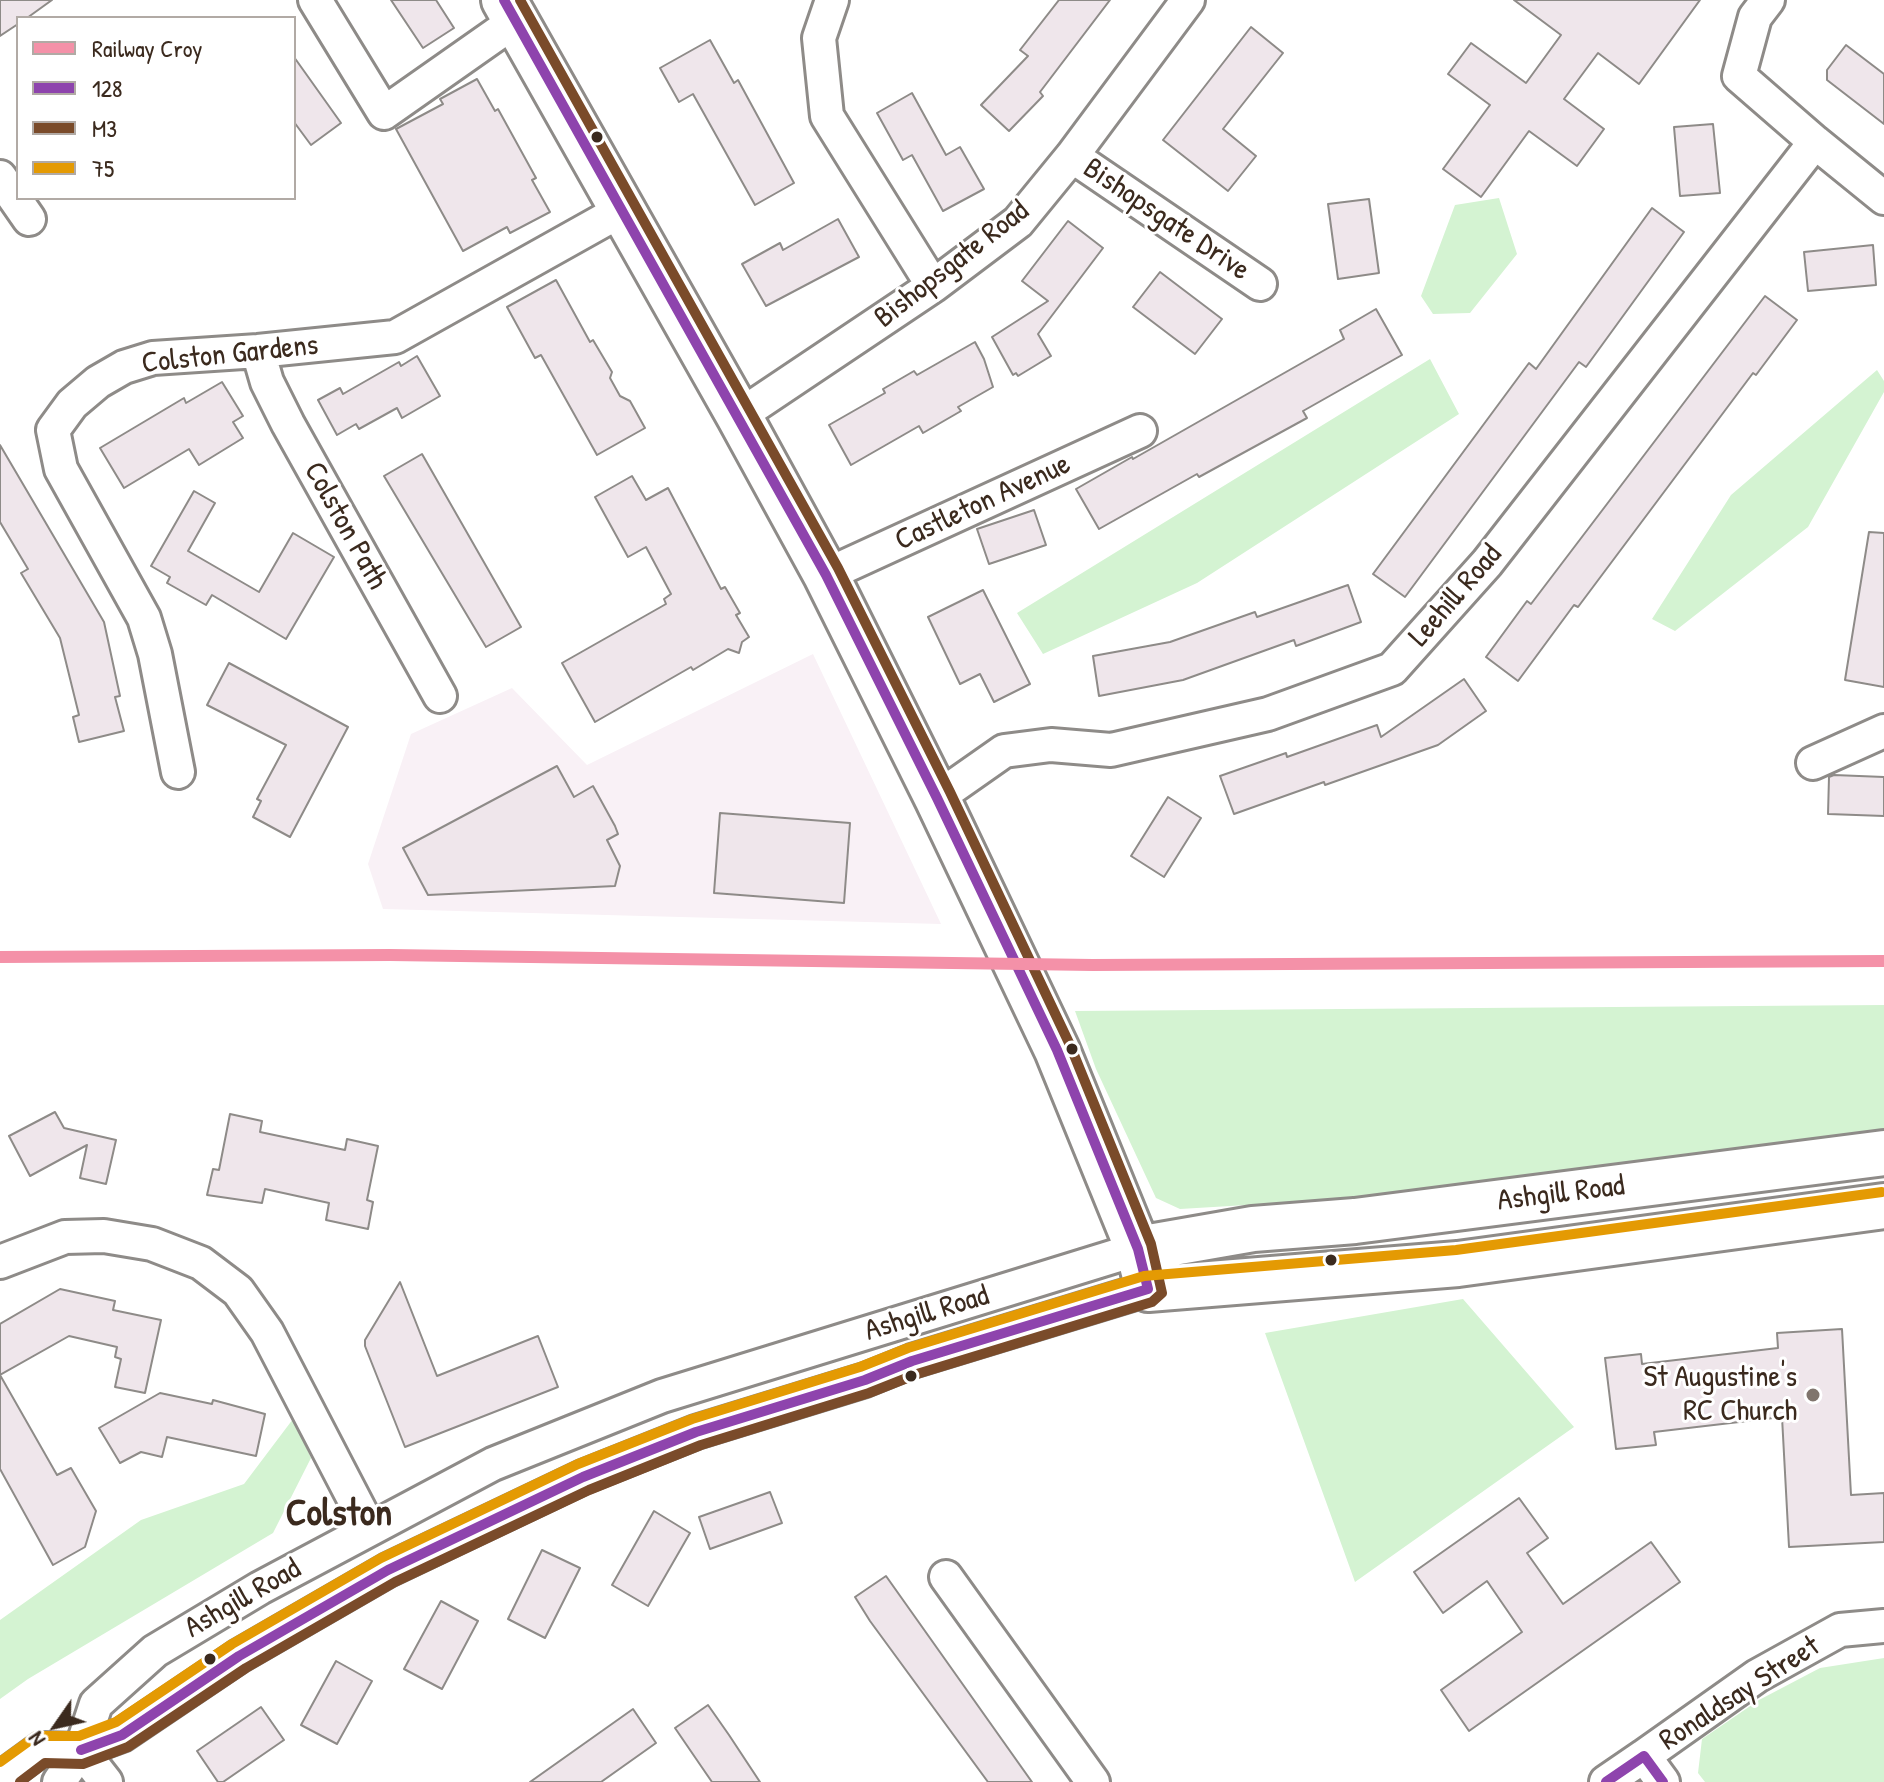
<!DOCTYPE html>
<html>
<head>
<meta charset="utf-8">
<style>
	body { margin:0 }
	#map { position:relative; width:1884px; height:1782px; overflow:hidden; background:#fff; font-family:"Patrick Hand",sans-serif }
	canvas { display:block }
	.legend { position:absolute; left:16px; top:16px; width:280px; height:184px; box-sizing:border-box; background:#fff; border:2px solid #b1aaa5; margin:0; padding:10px 14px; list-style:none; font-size:24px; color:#3b2a1e }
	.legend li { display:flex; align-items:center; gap:16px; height:40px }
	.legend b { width:40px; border:2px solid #b1aaa5 }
	.north { position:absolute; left:16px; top:1686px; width:80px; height:80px; -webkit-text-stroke:6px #fff; paint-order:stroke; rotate:236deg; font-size:22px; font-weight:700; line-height:32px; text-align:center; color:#3b2a1e }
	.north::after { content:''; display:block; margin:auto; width:28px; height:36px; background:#3b2a1e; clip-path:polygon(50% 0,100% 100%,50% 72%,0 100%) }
</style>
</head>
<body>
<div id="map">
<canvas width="1884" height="1782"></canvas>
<ul class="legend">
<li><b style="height:10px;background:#f491a8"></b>Railway Croy</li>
<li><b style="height:10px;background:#8e44ad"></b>128</li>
<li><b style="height:10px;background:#7a4b2a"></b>M3</li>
<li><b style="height:10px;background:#e49a03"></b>75</li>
</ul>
<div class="north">N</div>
</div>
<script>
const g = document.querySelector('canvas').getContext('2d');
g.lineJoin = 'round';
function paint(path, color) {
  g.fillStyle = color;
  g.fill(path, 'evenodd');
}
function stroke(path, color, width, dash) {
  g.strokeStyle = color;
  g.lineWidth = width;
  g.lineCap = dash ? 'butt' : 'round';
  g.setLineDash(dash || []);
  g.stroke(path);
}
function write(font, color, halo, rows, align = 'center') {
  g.font = font + ' "Patrick Hand",sans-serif';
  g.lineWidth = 6;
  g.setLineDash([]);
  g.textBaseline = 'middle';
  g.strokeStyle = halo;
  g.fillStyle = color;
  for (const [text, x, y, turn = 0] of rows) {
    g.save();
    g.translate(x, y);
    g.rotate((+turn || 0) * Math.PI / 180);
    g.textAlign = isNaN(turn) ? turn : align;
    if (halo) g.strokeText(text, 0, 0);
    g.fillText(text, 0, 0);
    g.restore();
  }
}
paint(new Path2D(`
	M813,654L941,924L383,909L368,864L411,734L512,688L587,765Z`), '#f9f1f6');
paint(new Path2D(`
	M1499,198L1517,254L1470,313L1433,314L1421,296L1455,205Z
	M1430,359L1459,414L1197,583L1043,654L1017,613Z
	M1877,370L1884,381V392L1808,527L1675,631L1652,619L1731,495Z
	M1884,1005V1138L1330,1200L1180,1209L1156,1198L1096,1069L1075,1011Z
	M1463,1299L1574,1427L1355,1582L1265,1333Z
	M293,1419L311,1458L273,1533L28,1679L0,1699V1620L141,1520L244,1484Z
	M1884,1658V1782H1705L1698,1773L1702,1739L1759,1700L1820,1668Z`), '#d4f3d2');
const building = new Path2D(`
	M0,0H52L27,18H18V24L0,36Z
	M391,0H436L454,28L423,48Z
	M1059,0H1110L1040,92L1043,96L1009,131L981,105L1028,56L1020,50Z
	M1514,0H1700L1639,84L1598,53L1564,99L1604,129L1577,166L1529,131L1481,197L1443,169L1490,105L1448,74L1471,43L1526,83L1561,35Z
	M1251,27L1283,53L1223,129L1256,156L1228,191L1163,140Z
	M710,40L734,83L738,80L794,183L755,205L693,94L679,102L660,68Z
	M1846,45L1884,74V124L1827,80V70Z
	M294,57L341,123L311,145L294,122Z
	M477,79L495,111L498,109L536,178L532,180L550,212L510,233L507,227L463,251L396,129L443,104L440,99Z
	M912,93L946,155L960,147L984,189L943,211L912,155L903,160L877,113Z
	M1713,124L1720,193L1680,196L1674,127Z
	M1369,199L1379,273L1338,279L1328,204Z
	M1652,208L1684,232L1586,367L1579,362L1405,597L1373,574L1529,363L1536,369Z
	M838,219L859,257L766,306L742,264L780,243L783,250Z
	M1068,221L1103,248L1038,334L1051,356L1018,376L1016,373L1013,375L992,337L1048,301L1022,281Z
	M1873,245L1876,285L1808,291L1804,252Z
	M1160,272L1222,319L1195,354L1133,307Z
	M556,280L590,342L593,340L612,372L610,378L620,396L630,401L645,428L597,455L541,355L535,358L507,307Z
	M1765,296L1797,320L1756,375L1753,373L1578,607L1574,605L1518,681L1486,657L1527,601L1531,604Z
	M1376,309L1402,355L1303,411L1307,418L1199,477L1197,474L1099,529L1076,489L1132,457L1133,459L1344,339L1340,330Z
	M975,342L984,359L993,387L958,407L961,411L923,433L919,426L851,465L829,425L885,393L883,389L914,371L917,375Z
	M417,356L440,396L402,418L397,408L359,429L356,424L337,435L318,400L340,388L343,394L399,362L401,366Z
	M222,382L243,416L233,422L243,438L199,465L189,449L124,488L100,448L184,398L186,403Z
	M0,445L104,622L120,696L115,697L124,731L79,742L73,717L79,715L60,638L21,573L28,569L0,522Z
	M422,454L521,627L486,647L384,476Z
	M632,476L646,500L668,488L721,589L725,587L740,613L736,615L749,637L742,642L739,653L728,649L693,670L691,667L595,722L562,663L666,604L664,599L671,594L646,547L628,557L595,497Z
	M194,491L215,503L188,551L259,592L293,533L334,557L286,639L212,595L206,605L167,583L170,577L151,566Z
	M1034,510L1046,545L989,564L977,529Z
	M1869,532L1884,533V687L1845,680Z
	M1348,585L1361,622L1296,646L1294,640L1183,680L1099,696L1093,656L1170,642L1255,612L1257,617Z
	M983,590L1030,684L994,702L980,674L960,684L928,617Z
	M229,663L348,727L290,837L253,817L261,801L257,799L286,745L207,705Z
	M1464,679L1486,711L1438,745L1325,785L1324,782L1234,814L1220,776L1286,753L1287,757L1377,725L1381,737Z
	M557,766L574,797L593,786L615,826L618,834L607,840L620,866L615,886L428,895L403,848Z
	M1834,775L1884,777V816L1828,814L1829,777Z
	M1168,797L1201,818L1164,877L1131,856Z
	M720,813L850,823L844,903L714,893Z
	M55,1112L64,1128L116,1140L106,1184L80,1178L87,1145L30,1176L9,1136Z
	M230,1114L262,1121L260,1132L345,1150L347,1139L378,1146L367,1200L373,1202L368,1229L326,1220L329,1203L265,1189L262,1203L207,1195L213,1169L219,1170Z
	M400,1282L437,1376L538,1336L558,1387L405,1447L365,1346V1340Z
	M60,1289L115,1301L113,1310L161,1320L145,1393L115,1387L121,1359L115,1357L117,1347L69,1336L0,1375L57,1475L71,1468L96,1511L85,1547L53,1565L0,1469V1324Z
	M1842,1329L1851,1495L1884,1493V1542L1789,1547L1782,1417L1654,1432L1656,1445L1616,1449L1605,1358L1641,1354L1642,1364L1778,1348L1777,1333Z
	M160,1393L212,1404L213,1400L265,1414L256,1456L167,1437L162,1457L141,1452L120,1463L99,1428Z
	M770,1492L782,1523L710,1549L699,1517Z
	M1519,1498L1548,1538L1527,1553L1563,1604L1651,1542L1680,1582L1469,1731L1441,1690L1522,1632L1487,1581L1443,1613L1414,1572Z
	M654,1511L690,1533L648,1606L612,1585Z
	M542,1550L580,1568L545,1638L508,1619Z
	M886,1576L1032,1782H988L870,1621L855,1597Z
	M441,1601L478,1621L442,1689L404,1669Z
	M336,1661L372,1681L337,1744L301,1725Z
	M708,1705L729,1735L760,1782H712L701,1766L675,1728Z
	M261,1707L284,1740L223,1782H218L197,1751Z
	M633,1709L656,1743L601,1782H530Z`);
paint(building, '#efe6eb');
stroke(building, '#8e8b88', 2);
const street = new Path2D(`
	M315,0L384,113L515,21
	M832,0L819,38L827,116L933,286
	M1768,0L1755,17L1739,76L1815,142L1884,198
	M1072,156L1260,284
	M0,177L29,219
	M258,351L267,382L288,424L440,696
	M739,416L933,286L1018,222L1072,156L1188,0
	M826,575L1140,431
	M1813,763L1884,731
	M178,772L155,654L144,618L61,469L53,430L72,404L98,382L124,367L153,358L258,351L395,337L622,210
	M937,798L1004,751L1051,745L1111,750L1268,714L1392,669L1487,563L1815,142
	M0,1262L65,1237L104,1236L152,1244L201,1263L238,1291L267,1332L369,1528
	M946,1577L1093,1782
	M81,1750L106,1782
	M1644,1756L1757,1676L1840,1630L1884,1626
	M0,1779L41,1749L81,1750L122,1735L239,1656L388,1570L583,1477L696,1432L865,1380L912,1361L1148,1289
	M59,1782L81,1750L96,1704L155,1651L260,1588L493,1464L662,1396L1138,1249
	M1606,1782L1644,1756L1663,1782`);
const secondary = new Path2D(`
	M504,0L739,416L826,575L937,798L1057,1050L1138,1249L1148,1289L1458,1264L1884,1206
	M1138,1249L1253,1229L1355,1221L1884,1153`);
stroke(street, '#8e8b88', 38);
stroke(secondary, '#8e8b88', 50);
stroke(street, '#fff', 32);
stroke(secondary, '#fff', 44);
stroke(new Path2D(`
	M81,1750L122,1735L239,1656L388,1570L583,1477L696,1432L865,1380L912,1361L1148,1289L1138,1249L1057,1050L937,798L826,575L504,0
	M1606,1782L1644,1756L1663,1782`), '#8e44ad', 10);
stroke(new Path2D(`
	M20,1782L45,1763L83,1764L128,1747L246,1668L395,1582L589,1490L701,1445L869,1393L917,1374L1152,1302L1162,1293L1151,1244L1070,1045L950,792L838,568L520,0`), '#7a4b2a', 10);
stroke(new Path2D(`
	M0,1762L36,1736H79L116,1722L232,1644L381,1558L578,1464L692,1419L860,1367L908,1348L1144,1276L1456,1250L1882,1192`), '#e49a03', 10);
stroke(new Path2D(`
	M0,957L390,955L1093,965L1884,961`), '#f491a8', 12);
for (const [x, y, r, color] of [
	[597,137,7,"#3b2a1e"],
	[1072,1049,7,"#3b2a1e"],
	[1331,1260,7,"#3b2a1e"],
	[911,1376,7,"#3b2a1e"],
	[1813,1395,8,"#80756d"],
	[210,1659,7,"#3b2a1e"]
]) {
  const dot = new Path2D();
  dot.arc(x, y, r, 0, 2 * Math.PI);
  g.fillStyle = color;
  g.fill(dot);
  stroke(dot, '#fff', 3);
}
write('30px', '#3b2a1e', '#fff', [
	["Bishopsgate Drive",1166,220,34],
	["Bishopsgate Road",952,265,-38],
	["Colston Gardens",230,355,-6],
	["Castleton Avenue",983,503,-25],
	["Colston Path",345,526,61],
	["Leehill Road",1456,596,-49],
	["Ashgill Road",1561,1194,-7],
	["Ashgill Road",927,1314,-17],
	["Ashgill Road",243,1599,-30],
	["Ronaldsay Street",1740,1694,-33]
]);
write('30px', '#3b2a1e', '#fff', [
	["St Augustine's",1797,1378],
	["RC Church",1797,1412]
], 'right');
write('bold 38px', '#3b2a1e', '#fff', [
	["Colston",339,1515]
]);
</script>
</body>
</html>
